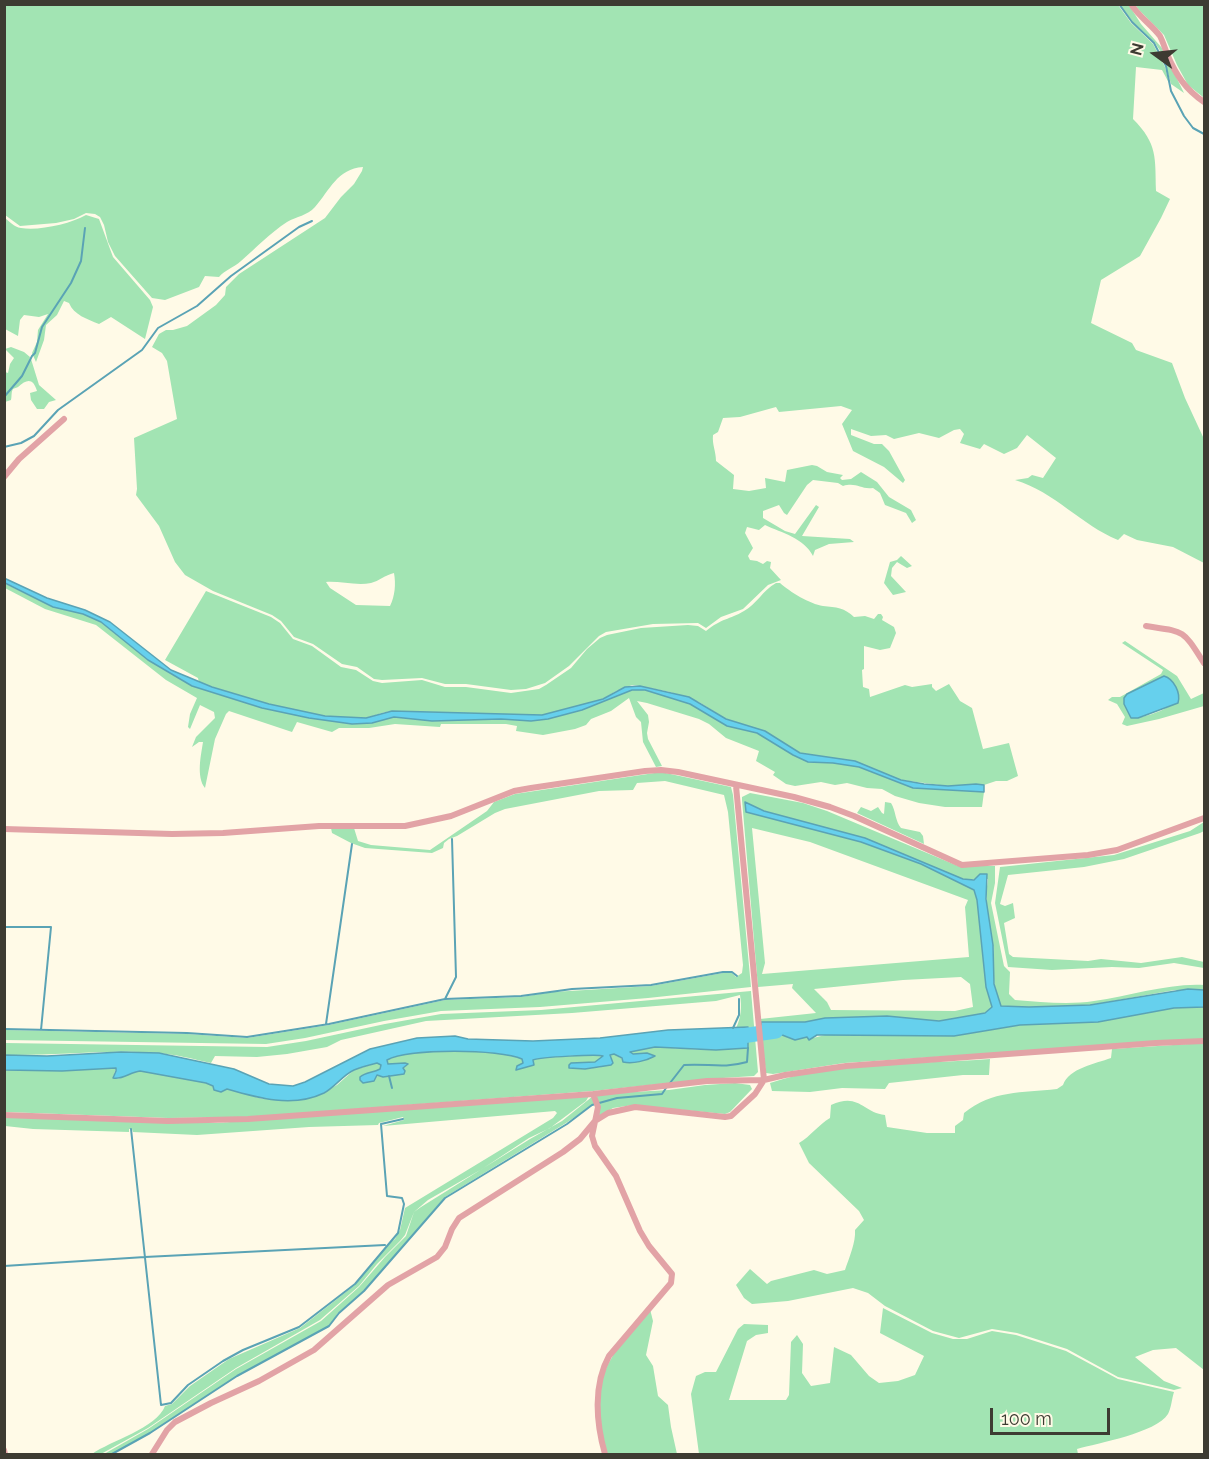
<!DOCTYPE html>
<html>
<head>
<meta charset="utf-8">
<style>
	body { margin:0 }
	#map { position:relative; width:1209px; height:1459px; overflow:hidden; background:#fffae7; font-family:Raleway,sans-serif }
	canvas { display:block }
	.frame { position:absolute; inset:0; border:6px solid #3d3b32; pointer-events:none }
	.north { position:absolute; left:1125px; top:24px; width:60px; height:60px; -webkit-text-stroke:4px #fffae7; paint-order:stroke; rotate:285deg; font-size:16px; font-weight:700; line-height:24px; text-align:center; color:#3d3b32 }
	.north::after { content:''; display:block; margin:auto; width:21px; height:27px; background:#3d3b32; clip-path:polygon(50% 0,100% 100%,50% 72%,0 100%) }
	.scale { position:absolute; left:990px; top:1408px; width:120px; height:27px; box-sizing:border-box; border:3px solid #3d3b32; border-top:0; padding-left:8px; font-size:18px; line-height:21px; white-space:nowrap; color:#3d3b32; -webkit-text-stroke:4px #fffae7; paint-order:stroke }
</style>
</head>
<body>
<div id="map">
<canvas width="1209" height="1459"></canvas>
<div class="frame"></div>
<div class="north">N</div>
<div class="scale">100 m</div>
</div>
<script>
const g = document.querySelector('canvas').getContext('2d');
g.lineJoin = 'round';
function paint(path, color) {
  g.fillStyle = color;
  g.fill(path, 'evenodd');
}
function stroke(path, color, width, dash) {
  g.strokeStyle = color;
  g.lineWidth = width;
  g.lineCap = dash ? 'butt' : 'round';
  g.setLineDash(dash || []);
  g.stroke(path);
}
paint(new Path2D(`
	M4,5H1118L1131,23L1153,44L1165,67L1169,83L1162,70L1136,67L1133,119C1158,144 1155,158 1156,191L1170,199L1161,218L1140,256L1101,280L1091,323L1132,343L1136,350L1172,363L1185,398L1204,439V563L1173,547L1137,540L1124,534L1118,540C1081,525 1055,492 1015,480L1028,478L1032,475L1043,478L1056,458L1027,435L1017,448L1004,454L984,444L980,449L960,443L964,434L960,429L954,430L939,438L919,433L894,439L886,435L871,436L851,429V435L874,444H882L889,451L905,480L903,483L884,467L853,451L842,424L852,410L841,406L779,412L776,407L740,417L723,418L718,432L713,435C712,445 716,451 716,461L734,475L733,489L749,491L766,488L765,478L785,482L787,470L812,465L817,466L827,472L843,475L840,478L842,480L851,479L861,472L877,482L889,497L911,510L916,520L912,523L906,513L885,505L880,493L873,488C861,490 857,482 843,486L838,483L813,480L807,485L787,515L784,513L779,505L763,511V518L785,531L795,534L816,505L819,507L802,536L850,539L854,542L829,544L815,550L813,556C804,538 782,533 765,525L759,530L747,527L745,533L753,548L748,556L750,560L757,561L763,564L767,561L771,562L770,568L781,580L768,585L743,609L721,617L706,628L698,623L653,624L606,632L599,636L569,666L545,683L526,689L511,690L466,684H445L422,678L382,680L374,679L357,667L342,664L313,644L294,637L281,621L272,615L213,591L185,575L175,562L159,526L136,495L137,489L134,438L177,419L167,361L162,353L152,347L159,334L166,330H173L187,326L216,305L225,295L226,287L239,274L325,218L341,197L354,184L362,171L363,167C337,169 330,190 315,207C307,216 297,216 287,222C270,233 256,248 241,261C233,268 225,270 219,277L205,276L199,287L165,300L152,298L115,256L108,242L104,225L100,217L95,214L86,213L74,219L56,223L20,226L5,215ZM394,573C396,584 395,596 390,606L356,605L330,588L326,582C340,581 357,586 371,583C379,581 385,575 394,573Z
	M1120,5H1129L1141,24L1162,48L1184,93L1171,84L1163,55L1155,43L1133,22Z
	M1135,5H1204L1203,97L1188,85L1177,65L1164,35L1140,11Z
	M86,215L99,219L113,257L150,300L153,307L145,339L111,317L99,324C87,319 74,315 69,303L64,301L57,315L46,325L44,340L36,362L32,353L37,342L38,330L48,314L39,317L24,315L20,320L18,336L5,329V218C9,221 14,227 21,228C39,231 70,224 86,215Z
	M11,347L24,352L30,357L29,362L31,359L39,385L56,400L49,402L44,409H37L31,400L30,393L37,391C33,378 27,379 18,387C17,388 14,388 13,389C11,392 12,396 11,400L5,402L6,378L5,372L8,373L10,364L14,358L5,349Z
	M901,556L912,566L907,568L897,562L892,568L891,576L906,592L893,595L884,583L890,562L897,560Z
	M4,583L53,607L83,614L101,622L148,660L192,686L262,708L309,718L352,724L372,723L394,717L432,721L501,719L531,721L548,719L582,710L632,690H645L690,704L735,728L757,733L793,755L808,762L833,763L859,767L913,788L984,792L982,807H945L919,803L895,796L882,789L867,788L847,783L835,785L821,782L795,786L786,784L773,775L775,772L756,761L759,751L726,738L709,724L699,719L647,703L637,701L648,715L649,722L647,733L648,739L662,766L656,767L643,742L641,722L636,717L629,698L611,711L591,719L586,725L575,729L543,735L516,731L517,726L506,724H441L440,727L395,724L369,728H339L332,732L297,722L292,732L229,711L226,714L215,739L205,788C196,777 201,755 203,742H199L192,747L196,737L215,718L214,712L200,705L190,729L188,727L190,714L197,698L166,680L96,625L45,609L5,588Z
	M776,583H780C790,592 810,604 823,606C836,607 845,608 854,617L865,616L874,619L878,614H881L883,617L882,620L894,627L896,633L890,648L880,650L864,646V669L862,670L863,687L869,689L870,697L905,685L912,687L932,684V687L936,691L949,684L960,701L972,708L983,749L1009,743L1018,776L1007,781H996L984,785L976,784L948,786L901,780L855,761L800,753L765,731L726,719L699,702L670,692L640,686L632,685L616,691L603,699L542,715L392,711C379,712 370,719 356,719C308,718 244,699 199,683L198,678L165,660L206,591L271,617L280,623L293,639L312,646L341,667L356,670L373,681L382,683L422,680L445,687H466L511,693L539,689L546,685L571,668L587,649L600,638L607,635L641,628L688,625L698,626L706,631C722,618 729,620 744,611C756,605 763,590 776,583Z
	M1125,641L1177,676L1191,699L1204,693V706L1159,719L1127,726L1122,724L1125,717L1117,704L1108,700L1112,697H1120L1161,674L1163,670L1122,643ZM1175,686L1179,699C1169,709 1146,718 1131,718L1124,702Z
	M661,772L731,787L733,795L751,987L648,998L540,1007L441,1011L384,1021L305,1038L266,1044L5,1040V1030L187,1034L247,1038L329,1025L445,1000L521,997L553,992L651,986L723,973H732L736,977L742,973L743,965L728,812L724,795L665,781L637,783L633,790L599,791L505,809L495,813L457,836L449,839L444,843L443,848L432,853L365,848L351,843L332,833L331,828H354L358,841L371,845L430,850L487,811L494,802L515,794Z
	M750,793L803,803L827,811L958,866H995V883L991,903L1004,966L1010,972L1009,994L1015,1000C1041,1002 1069,1005 1094,1001C1131,996 1168,983 1204,985V990H1175L1090,1005L1029,1007L1001,1006C990,987 996,965 993,945C989,923 984,901 988,879H963L865,838L763,811L745,802L746,812L861,842L921,864L974,890L977,900L986,987L992,1007L985,1013L939,1021L887,1016L825,1018L805,1022H761L760,1019L816,1013L792,988L793,984L758,987L742,800V797ZM752,828L810,842L968,900L965,907L969,957L762,974L765,963ZM961,977L970,984L973,1007L955,1011L831,1010L827,1002L814,989L903,980Z
	M885,802L891,803C896,811 895,821 901,828L920,832L923,836L924,844L857,813L861,807L871,811L878,807L882,813L884,814Z
	M1204,822V831L1200,833L1124,859L1084,867L1008,875L1000,904L1005,906L1013,903L1015,918L1004,923L1009,954L1013,957L1088,961L1101,959L1141,963L1182,957L1204,962V968L1174,963L1139,968L1112,967L1052,970L1008,967L995,903L1000,867L1114,855L1190,831Z
	M751,991L758,1072L754,1076L707,1079L593,1091L248,1117L168,1118L5,1112L4,1070L62,1071L116,1068L113,1078L118,1079L134,1071H140L206,1083L263,1099L292,1100L314,1097L337,1085L354,1070L377,1063L381,1065L380,1069L373,1073L377,1075L404,1074L403,1068L407,1065L388,1064L387,1060C410,1048 498,1049 522,1059L523,1063L517,1066L533,1065V1060L537,1058L596,1054H601L603,1057L595,1062L571,1063L569,1068L585,1069L601,1067L610,1058V1055L614,1054L629,1063L650,1059L647,1053L632,1054L630,1051L655,1047L706,1050L742,1027L736,1028C741,1018 742,1007 740,995L716,1001L572,1013L426,1021L341,1040L327,1047L287,1054L257,1057L215,1056L211,1063C193,1059 175,1054 156,1053C106,1049 55,1056 5,1055V1043L267,1047L306,1041L385,1024L441,1014L541,1010Z
	M1195,1006L1204,1007V1039L844,1063L773,1074L766,1073L762,1039C775,1032 782,1034 795,1040L803,1036L813,1038L825,1035L954,1036L1020,1025L1098,1022L1174,1008Z
	M1204,1043V1370L1176,1348L1153,1350L1135,1357L1164,1381L1182,1388L1174,1390L1118,1377L1067,1349L1017,1333L992,1329L959,1338L933,1331L885,1306L868,1293L853,1288L788,1301L752,1304L744,1298L736,1285L750,1269L767,1284L771,1281L814,1270L827,1274L845,1270C849,1258 856,1242 855,1230L864,1220L859,1211L809,1163L799,1143C811,1136 818,1125 830,1118L831,1105C859,1092 862,1112 885,1115L887,1127L927,1133H955V1126L963,1120L964,1113C993,1090 1021,1093 1057,1089L1063,1085C1069,1068 1095,1064 1111,1058L1112,1049Z
	M990,1059L989,1075H963L889,1083L885,1089L842,1088L810,1092L772,1091L770,1083C840,1060 917,1065 990,1059Z
	M735,1083L750,1085L752,1089L730,1112L725,1114L633,1105L613,1108L598,1117L596,1094L669,1090L705,1085Z
	M589,1096L586,1101L550,1128L529,1138L482,1169L428,1200L414,1212L405,1235L400,1241L377,1264L359,1286L320,1320L236,1368L148,1428L101,1454H92C110,1441 157,1428 165,1406L172,1404L190,1386L229,1359L300,1328L355,1285L386,1246L395,1239L400,1230L405,1208L553,1118L557,1113L555,1111L383,1126L404,1120L403,1117L379,1123L378,1125L309,1127L197,1135L133,1132L132,1129H129V1132L33,1129L5,1126V1117L217,1123Z
	M593,1096L596,1103L566,1123L445,1197L364,1291L338,1313L329,1326L237,1376L150,1433L111,1454H104L148,1429L236,1369L321,1321L359,1287L385,1257L406,1236L414,1212L421,1207L530,1139L562,1121Z
	M883,1308L932,1333L953,1339H967L992,1331L1016,1335L1066,1351L1118,1379L1174,1392C1172,1398 1171,1409 1168,1414C1156,1433 1098,1443 1077,1449L1078,1454H699L691,1394L696,1376L705,1372H716L738,1329L744,1324L768,1325V1333L756,1335L747,1341L729,1400H786L789,1395L791,1342L797,1335L803,1344L802,1373L811,1386L830,1383L834,1347L851,1355L869,1376L879,1383L898,1381L915,1375L924,1356L880,1333Z
	M650,1309L653,1321L646,1355L653,1366L658,1396L668,1405L671,1427L677,1454H607C604,1441 600,1427 599,1413C595,1367 623,1341 650,1309Z`), '#a2e4b3');
const water = new Path2D(`
	M4,578L47,598L85,610L110,622L171,670L212,687L269,704L325,716L366,718L392,711L542,715L603,699L625,687L640,686L689,697L726,719L765,731L800,753L855,761L901,780L924,784L948,786L976,784L984,785V792L913,788L859,767L833,763L808,762L793,755L757,733L727,726L690,704L645,690H632L582,710L548,719L531,721L501,719L432,721L394,717L372,723L352,724L309,718L262,708L192,686L148,660L101,622L83,614L53,607L5,583Z
	M1164,676C1174,679 1181,693 1178,703L1138,718H1131L1124,704V698L1127,694Z
	M745,802L764,811L865,838L963,879L974,880L980,874H987L986,899L993,945L994,984L1001,1006L1029,1007L1090,1005L1188,989L1204,990V1007L1174,1008L1098,1022L1020,1025L954,1036L825,1035H817L809,1040L807,1037L795,1040L777,1033L762,1039L761,1022H805L825,1018L887,1016L939,1021L985,1013L992,1007L986,987L977,900L974,890L921,864L861,842L746,812Z
	M748,1027V1048L716,1050L655,1047L630,1052L633,1054L647,1053L655,1056C646,1061 633,1064 623,1062L622,1058L614,1054L610,1055L613,1063L611,1065L585,1069L569,1068V1065L571,1063L595,1062L603,1056C598,1054 541,1057 533,1060L534,1065L516,1070L517,1066L523,1063L522,1059C500,1049 409,1048 387,1060L388,1064L405,1063L408,1064L403,1068L405,1071L404,1074L383,1077L377,1075L374,1081L363,1083L360,1080V1077C366,1072 373,1073 380,1069L381,1065L377,1063C369,1065 361,1067 354,1070C343,1075 335,1087 324,1093C293,1108 258,1098 227,1089L221,1092L214,1090L213,1086L206,1083L140,1071C130,1072 123,1080 113,1078L116,1071V1068L62,1071L5,1070V1055L47,1056L121,1052L159,1053L234,1069L269,1084L293,1086L305,1082L370,1049L417,1038L455,1036L468,1039L533,1041L600,1038L668,1030Z`);
paint(water, '#66d0ed');
stroke(water, '#5aa3b5', 1.5);
stroke(new Path2D(`
	M1119,4L1132,22L1154,43L1166,66L1171,91L1184,116L1193,128L1204,134
	M4,397L22,376L32,356L35,353L42,327L71,283L81,261L85,228
	M4,447L21,443L34,436L58,410L142,350L158,328L197,306L231,276L299,227L312,221
	M4,927H51L41,1030
	M445,999L456,977L452,839
	M326,1024L352,844
	M733,1028L739,1015V999
	M4,1029L187,1033L247,1037L329,1024L445,999L521,996L572,989L651,985L723,972H732L737,976
	M389,1076L392,1088
	M670,1083L684,1065C708,1063 722,1069 747,1062L748,1048
	M131,1129L161,1405L171,1403L188,1385L223,1361L243,1350L299,1327L355,1284L398,1233L404,1204L402,1198L387,1196L381,1124L403,1119
	M4,1266L145,1257L385,1245
	M112,1454L150,1433L237,1376L329,1326L339,1313L364,1291L445,1198L567,1124L592,1105L617,1098L662,1094L666,1088`), '#5aa3b5', 2);
stroke(new Path2D(`
	M728,1038L776,1031`), '#66d0ed', 15);
stroke(new Path2D(`
	M1131,4C1139,17 1151,24 1160,36C1163,42 1165,48 1167,54C1176,75 1185,89 1204,102
	M4,477L19,459L64,419
	M1146,626C1186,632 1182,629 1204,663
	M4,829L172,834L223,833L319,826H405L451,816L514,791L531,788L645,771L661,770L678,772L794,797L830,807L854,816L962,865L1088,855L1117,850L1204,818
	M593,1094L598,1107L592,1136L595,1146L616,1176L640,1231L649,1246L672,1274L671,1283L665,1290L609,1356C593,1385 596,1423 605,1454
	M4,1115L168,1121L248,1119L593,1094L707,1081L764,1080L785,1075L846,1066L1156,1043L1204,1041
	M4,1450L5,1454
	M152,1454L167,1430L175,1422L211,1403L259,1381L314,1350L388,1285L437,1257L445,1247L452,1229L459,1218L563,1152L580,1139L595,1121L608,1113L635,1107L725,1117L731,1116L755,1094L764,1080L736,786`), '#e2a3a6', 6);
</script>
</body>
</html>
